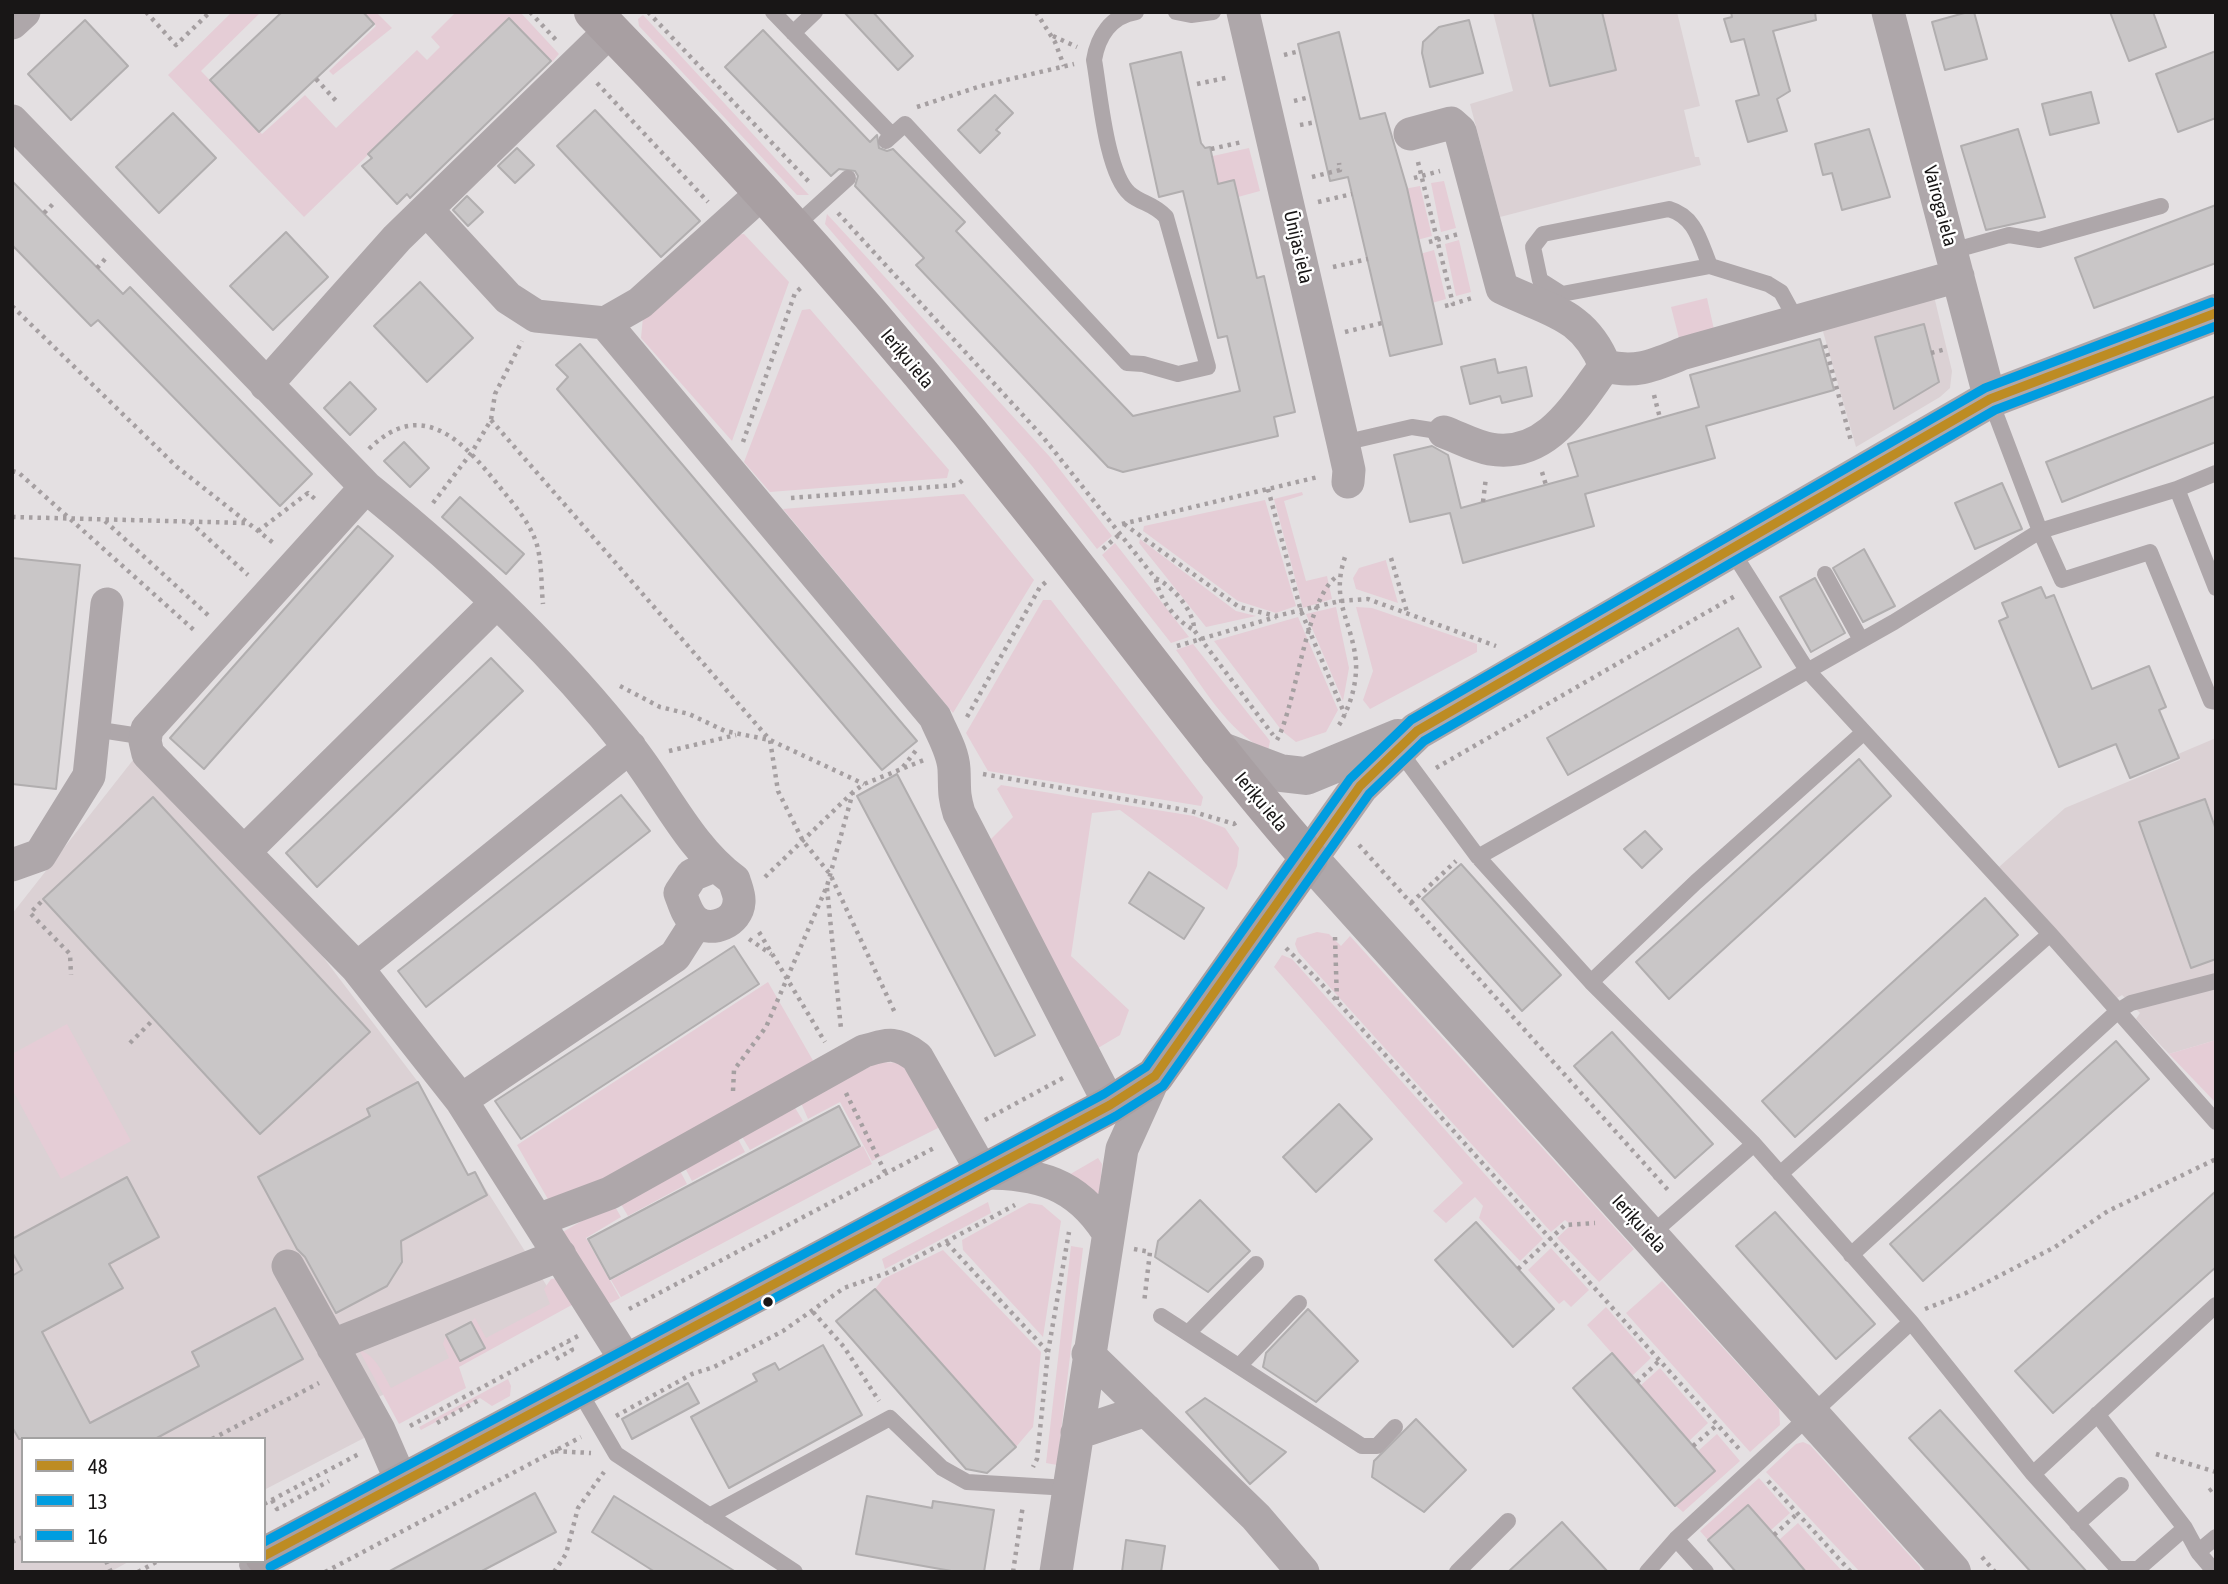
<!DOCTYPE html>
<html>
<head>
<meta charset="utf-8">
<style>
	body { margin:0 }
	#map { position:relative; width:2228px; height:1584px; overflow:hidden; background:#e4e0e2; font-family:"Asap Condensed",sans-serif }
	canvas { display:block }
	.frame { position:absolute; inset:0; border:14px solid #181616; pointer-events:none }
	.legend { position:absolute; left:21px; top:1437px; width:245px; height:126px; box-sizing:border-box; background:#fff; border:2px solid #a3a2a2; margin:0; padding:9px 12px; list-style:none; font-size:21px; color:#181616 }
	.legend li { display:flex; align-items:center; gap:14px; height:35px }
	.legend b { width:35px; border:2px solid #a3a2a2 }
</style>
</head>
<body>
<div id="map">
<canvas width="2228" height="1584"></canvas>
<div class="frame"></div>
<ul class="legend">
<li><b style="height:9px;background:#bd8c23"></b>48</li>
<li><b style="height:9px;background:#009de0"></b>13</li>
<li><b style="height:9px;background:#009de0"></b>16</li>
</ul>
</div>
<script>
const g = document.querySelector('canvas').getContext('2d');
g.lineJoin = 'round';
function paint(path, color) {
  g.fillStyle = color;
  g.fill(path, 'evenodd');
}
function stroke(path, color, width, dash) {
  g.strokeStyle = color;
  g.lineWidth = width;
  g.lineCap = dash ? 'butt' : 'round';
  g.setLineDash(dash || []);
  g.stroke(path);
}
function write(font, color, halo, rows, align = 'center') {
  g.font = font + ' "Asap Condensed",sans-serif';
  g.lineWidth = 5;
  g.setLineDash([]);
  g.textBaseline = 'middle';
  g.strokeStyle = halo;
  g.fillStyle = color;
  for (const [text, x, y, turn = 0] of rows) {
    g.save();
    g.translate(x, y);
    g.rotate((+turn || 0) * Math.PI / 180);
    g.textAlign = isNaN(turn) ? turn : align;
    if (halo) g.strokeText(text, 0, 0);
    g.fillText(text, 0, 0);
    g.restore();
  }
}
paint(new Path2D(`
	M1493,12H1677L1700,106L1684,110L1695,157H1699L1701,165L1500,217L1470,104L1513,91Z
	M1933,292L1952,371L1950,388L1940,397L1856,447L1820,321Z
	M2216,738V1040L2169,1054L2136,1019L2140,1013L2122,995L2117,998L1999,867L2065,808L2180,760L2178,754Z
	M133,760L215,839L323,957L418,1082L468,1175L475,1172L557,1302L375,1399L389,1425L264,1490V1439H23V1561H130L110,1572H12V914Z`), '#dbd1d4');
paint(new Path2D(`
	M232,12H261L201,71L262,134L305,95L336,128L417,50L427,60L440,47L431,37L456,12H520L559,54L552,62L509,18L304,217L168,75Z
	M363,12H376L392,28L333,75L329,71L376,26Z
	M643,15L809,195H797L639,26L638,19Z
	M1249,148L1260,191L1238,197L1234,180L1210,186L1204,158Z
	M1444,181L1456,228L1441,232L1431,183Z
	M1420,186L1432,236L1417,240L1404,189Z
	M827,214L1050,457L1112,536L1097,549L1032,466L825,224Z
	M744,234L789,282L732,441L641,338L643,317L732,235Z
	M1459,240L1471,292L1456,296L1445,244Z
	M1434,250L1446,299L1432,303L1420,254Z
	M1707,298L1715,334L1680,342L1671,307Z
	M810,309L949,470L947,478L770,492L744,462L802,310Z
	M1302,492L1303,495L1284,501L1306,581L1327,576L1332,599L1303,608L1274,499Z
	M964,494L1034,580L953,713L783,509Z
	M1265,500L1296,606L1276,613L1238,601L1143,531L1144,526Z
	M1140,539L1236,611L1256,616L1206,627L1139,543Z
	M1115,543L1189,637L1171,643L1102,555Z
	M1386,560V561L1398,603L1356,589L1353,578L1359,568Z
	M1043,600H1051L1203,797L1201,806L988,771L966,733Z
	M1336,607L1349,668L1343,701L1306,614Z
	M1356,607L1372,608L1477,644V652L1370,709L1363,700L1373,671Z
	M1298,617L1338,710L1326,732L1296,742L1282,731L1214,641Z
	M1193,644L1270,741L1268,751C1227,732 1202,685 1176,650Z
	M1001,785L1194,816L1225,828L1239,848L1237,866L1227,890L1120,810L1092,813L1071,956L1129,1010L1120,1035L1093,1051L985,845L1013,817L997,789Z
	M1317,932L1329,934L1341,946L1350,936L1634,1249L1599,1282L1557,1238L1571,1225L1565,1220L1551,1232L1298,952L1295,944L1297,938Z
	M1282,955L1292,959L1543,1239L1520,1261L1479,1218L1483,1206L1475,1197L1446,1223L1433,1211L1463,1183L1274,967Z
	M768,982L815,1064L553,1208L517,1145Z
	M67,1024L131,1141L61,1179L12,1089V1054Z
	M2216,1040V1103L2169,1054Z
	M878,1062L903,1063L946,1124L872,1161L840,1102L808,1119L801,1103Z
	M794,1106L803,1121L750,1150L741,1135Z
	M737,1137L745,1152L692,1181L684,1166Z
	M863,1146L872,1164L621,1297L611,1280Z
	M1098,1158L1102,1164L1099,1197L1067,1176Z
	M679,1169L687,1184L628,1216L619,1201Z
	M988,1202L991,1213L885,1269L882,1259Z
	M613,1203L621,1217L586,1238L620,1298L603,1307L561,1233Z
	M1029,1203L1042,1205L1061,1221L1043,1337L963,1250L962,1240Z
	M1071,1246L1083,1248L1057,1465L1046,1463Z
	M1551,1248L1589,1290L1571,1307L1564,1300L1559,1304L1528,1270Z
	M943,1250L1041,1352L1033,1427L1016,1447L875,1289L883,1279Z
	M559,1278L579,1301L459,1367L466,1388L399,1424L359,1350C376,1355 383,1374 391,1388L449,1358L443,1344L446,1335L461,1361L485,1348L471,1322L475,1318L486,1338L550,1304L544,1289L551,1279Z
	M1662,1281L1779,1409L1780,1425L1750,1452L1626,1313Z
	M1606,1307L1651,1358L1632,1376L1587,1325Z
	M1660,1368L1708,1423L1689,1441L1640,1386Z
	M508,1379L511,1386L510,1396L492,1406L480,1398L421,1430L419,1427Z
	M1717,1434L1740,1461L1683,1512L1676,1506L1715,1471L1698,1451Z
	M1803,1442L1810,1445L1920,1567V1572H1860L1766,1472L1796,1444Z
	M1759,1478L1790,1513L1770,1531L1708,1540L1700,1531Z
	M1798,1523L1843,1572H1806L1779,1540Z`), '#e5cdd6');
const building = new Path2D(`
	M282,12H363L374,24L259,132L210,80Z
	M844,12H873L913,56L898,70Z
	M1532,12H1602L1616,70L1550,86Z
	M1731,12H1815L1816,20L1773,31L1790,91L1777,99L1787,131L1748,142L1736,101L1759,95L1744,39L1731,42L1724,19L1732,17Z
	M1968,12H1974L1987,59L1945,70L1932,22Z
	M2110,12H2153L2166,47L2129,61Z
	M509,18L551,61L410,198L407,194L397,204L362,166L372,158L368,154Z
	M85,20L128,66L71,120L28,74Z
	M1469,20L1483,73L1430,87L1422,53L1423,42L1439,27Z
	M763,30L870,142L877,135L879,148L887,151L893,149L965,222L956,231L1133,416L1240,391L1227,336L1218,338L1183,191L1159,197L1130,64L1181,52L1201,143L1205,148L1210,147L1218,184L1234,180L1257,278L1264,276L1295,412L1274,417L1278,436L1123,472L1108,467L916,265L924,258L855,186L858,176L855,171L839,169L831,176L725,67Z
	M1339,32L1360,119L1385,113L1407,188L1442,344L1390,356L1348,177L1330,181L1298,44Z
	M2216,51V118L2178,132L2156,74Z
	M2091,92L2099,123L2050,135L2042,104Z
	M995,95L1013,113L996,130L1000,133L980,153L958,130Z
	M595,110L700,221L661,257L557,146Z
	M173,113L216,158L159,213L116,167Z
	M1869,129L1890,197L1842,210L1832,173L1823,175L1815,144Z
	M2018,129L2045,217L1986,230L1961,146Z
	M517,148L534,165L515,183L498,166Z
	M12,181L123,294L130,287L312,474L280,506L98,320L91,326L12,245Z
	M467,196L483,212L468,226L453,210Z
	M2216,205V263L2094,308L2075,258Z
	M286,232L328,277L273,330L230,286Z
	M420,282L473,338L427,382L374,326Z
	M1924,324L1939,382L1894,409L1875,337Z
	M1820,339L1834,390L1706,426L1715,458L1585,494L1594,526L1463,563L1450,513L1410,522L1394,455L1432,446L1448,455L1461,508L1578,476L1568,444L1699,407L1690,375Z
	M580,344L917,741L882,770L557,389L568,377L556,365Z
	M1495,359L1498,373L1526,367L1532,396L1502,403L1500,396L1470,404L1461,367Z
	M350,382L376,409L350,435L324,408Z
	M2216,396V442L2062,502L2046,462Z
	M404,442L429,468L410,487L384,461Z
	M2002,483L2022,529L1975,549L1955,503Z
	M460,497L524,554L506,574L442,517Z
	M358,526L393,556L204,769L170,738Z
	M1864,549L1895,606L1863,622L1833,568Z
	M12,558L80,565L56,789L12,784Z
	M1815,578L1845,633L1811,652L1780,597Z
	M2041,587L2046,598L2054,595L2092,689L2149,666L2166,707L2159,710L2179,758L2130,778L2116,744L2059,767L1999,621L2008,617L2002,603Z
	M1738,628L1761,667L1568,775L1547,738Z
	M491,658L523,691L317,887L286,853Z
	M1859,759L1891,796L1669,999L1636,962Z
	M897,774L1035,1035L995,1056L857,796Z
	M621,795L650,831L426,1007L398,971Z
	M153,797L370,1032L260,1134L43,899Z
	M2205,799L2216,830V959L2191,968L2139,822Z
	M1645,831L1662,849L1642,868L1624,849Z
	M1461,864L1561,975L1522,1011L1422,899Z
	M1149,872L1204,908L1184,939L1129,903Z
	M1985,898L2018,935L1795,1137L1762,1101Z
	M734,946L759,984L521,1139L495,1101Z
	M1612,1032L1713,1144L1675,1178L1574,1066Z
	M2116,1041L2149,1079L1923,1281L1890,1244Z
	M418,1082L468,1175L475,1172L487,1195L401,1241L402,1262L387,1286L336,1313L305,1257L297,1249L258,1177L370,1116L367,1109Z
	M1339,1104L1372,1139L1316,1192L1283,1157Z
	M839,1106L860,1146L610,1279L588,1239Z
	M127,1177L159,1237L109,1264L123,1288L42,1332L90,1423L199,1366L192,1352L275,1308L303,1359L155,1439H19L12,1427V1276L22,1270L12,1252V1239Z
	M2216,1191V1267L2053,1413L2015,1371Z
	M1200,1200L1250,1251L1208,1292L1155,1257L1158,1241Z
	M1775,1212L1875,1324L1836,1359L1736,1246Z
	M1476,1222L1554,1309L1513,1347L1435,1260Z
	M875,1289L1016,1447L987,1473L966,1469L836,1321Z
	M1308,1309L1358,1361L1316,1402L1263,1367L1266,1353Z
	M471,1322L485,1348L460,1361L446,1335Z
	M823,1345L862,1415L729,1488L691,1417L757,1381L753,1374L775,1363L779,1370Z
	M1612,1353L1715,1471L1675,1506L1573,1388Z
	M688,1383L699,1403L632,1439L622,1419Z
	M1205,1398L1286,1452L1250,1484L1186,1412Z
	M1940,1410L2087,1572H2031L1909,1438Z
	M1416,1419L1466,1470L1424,1512L1372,1477L1374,1461Z
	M535,1493L556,1532L480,1572H388Z
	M614,1496L646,1516L736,1572H655L592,1532Z
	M867,1496L932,1508L933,1501L994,1510L984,1572H957L856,1554Z
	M1748,1505L1779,1540L1806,1572H1736L1708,1540Z
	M1562,1522L1608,1572H1508Z
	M1126,1540L1165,1546L1161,1572H1122Z`);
paint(building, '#c9c6c7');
stroke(building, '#b1aeaf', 2);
stroke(new Path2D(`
	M146,12L176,45L210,12
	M530,12L557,41
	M648,12L811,184
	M1036,12L1055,42L1064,66
	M1053,36L1077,47
	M1284,55L1300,51
	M316,79L338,103
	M597,83L708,202
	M1197,84L1230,77
	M1294,101L1310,97
	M917,107L981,86L1074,64
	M1300,125L1316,122
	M1211,149L1242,142
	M1418,162L1453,304L1475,297
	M1312,177L1340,170L1339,163
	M1414,178L1440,171
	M1318,202L1352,194
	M44,213L53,204
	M838,213L1043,437L1155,578C1172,585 1195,612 1194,630L1273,735
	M1429,242L1459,234
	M1333,267L1368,259
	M97,268L106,258
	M12,306L177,467L276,545
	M1445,306L1453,304
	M1345,332L1382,323
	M1825,345L1851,441
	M1931,353L1946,349
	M1654,395L1660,418
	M491,420L770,740L778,791L803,841L830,874L896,1015
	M743,442L795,293L802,287
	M369,449C422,396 464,442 499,486C514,505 530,522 537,545C542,563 541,585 543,604
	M12,471L19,473L195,631
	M1542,472L1546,485
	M1268,489L1301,611L1345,715
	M791,498L957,485L965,478
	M1483,502L1486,477
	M433,503L472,452L491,420L495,394L522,341
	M12,517L246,523
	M105,521L209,616
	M190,522L248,575
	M1122,524L1318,477
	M1124,524L1239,607L1276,616L1340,601L1368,599L1496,646
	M258,531L308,493L315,499
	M1103,549L1121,533
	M1391,558L1407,612
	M1156,579C1159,599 1176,621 1194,630
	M1177,646L1276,617
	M620,686L660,707L689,714L725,731L770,740L864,784
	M967,717L1040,587L1047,581
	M1339,725C1350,707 1357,684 1356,662C1352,619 1329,601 1346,554
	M1277,740C1297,703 1306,594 1339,575
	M669,751L736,735
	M903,767L917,749
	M1436,768L1735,596
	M983,774L1191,811L1234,824L1237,822
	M1359,845L1668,1190
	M765,877L852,793
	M827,888L841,1029
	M41,902L30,913L70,954L71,975
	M1411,903L1456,861
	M759,932L825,1042
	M1335,937L1337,1002
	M749,939L771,954
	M1286,948L1318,980L1740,1450
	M130,1043L154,1019
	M733,1091L734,1070L766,1027L827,886L853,792L864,784L924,760
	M846,1093L886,1174
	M985,1120L1063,1078
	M947,1243L1048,1352L1037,1459L1033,1467
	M1134,1249L1150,1252L1144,1303
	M1518,1269L1565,1225L1595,1223
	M629,1309L934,1148
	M1925,1309L1966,1293L2055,1247L2108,1211L2216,1159
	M813,1312L844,1347L879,1401
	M1048,1352L1069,1232
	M556,1359L572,1350L568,1342
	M1637,1382L1660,1360
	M616,1416L692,1374L714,1367L783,1331L844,1288L887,1273L1015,1205
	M437,1423L479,1400
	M410,1426L578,1336
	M212,1439L319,1383
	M1693,1446L1717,1425
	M555,1451L591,1453
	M2156,1454L2216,1472
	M1768,1481L1851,1572
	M2209,1491L2216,1486
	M272,1500L277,1509L329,1481
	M264,1504L359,1454
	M1774,1535L1798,1513
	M12,1542L23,1537
	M1982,1557L1995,1572
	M106,1561L111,1572
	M138,1572L158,1561
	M325,1572L581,1437
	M554,1572L566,1554L578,1508L604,1472
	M1013,1572L1023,1505`), '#a59fa1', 4.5, [3.5, 5]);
stroke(new Path2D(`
	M773,12L892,135
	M1176,12L1191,15L1213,12
	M793,33L815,12
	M886,141L905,124L1127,363L1143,364L1178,374L1208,367L1166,217C1153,203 1142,204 1130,194C1106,173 1100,93 1094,60C1098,36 1111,16 1136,12
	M793,228L848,178
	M1952,251L2009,235L2039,240L2161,206
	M1710,266C1700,242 1696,217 1669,209L1543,234L1533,247L1540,280L1562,294L1710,266L1768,284L1781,292L1798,323
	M1990,399L2040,531L2062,580L2150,552L2211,701L2216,702
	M1343,443L1412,427L1444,432
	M2177,489L2216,588
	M1732,551L1807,670L2050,934L2216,1122
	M1825,574L1861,640
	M94,729L146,737
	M1398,749L1478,857L1591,982L1754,1144L1911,1322L1676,1539L1647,1572
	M1478,857L1894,622L2040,531L2177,489L2216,473
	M1591,982L1696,882L1864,732
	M1780,1174L2050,934
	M1649,1236L1754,1144
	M1851,1255L2118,1011L2131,1003L2216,981
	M1161,1316L1362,1446H1377L1395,1427
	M1911,1322L2033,1474L2216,1305
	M1189,1332L1256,1264
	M1240,1365L1299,1303
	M578,1389L616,1454L795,1572
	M2097,1414L2185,1528
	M2033,1474L2118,1569H2138L2185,1528L2198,1552
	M709,1516L890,1418L942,1468L967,1482L1069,1488
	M2077,1524L2121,1485
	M1676,1539L1706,1572
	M247,1565L251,1572
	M1457,1572L1508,1521
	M2215,1572L2198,1552L2216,1537`), '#aea7aa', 16);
stroke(new Path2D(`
	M1243,12L1343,443L1349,470L1348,482
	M1888,12L1990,399
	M12,23L24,12
	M12,121L366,487C461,564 554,651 630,748C664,791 690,848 734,880C736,887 740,896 739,902C738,922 712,933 696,922C687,916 684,903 680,893L692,875L714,866
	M1410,134L1451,123L1460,131L1502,288C1549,311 1584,313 1605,366
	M427,210L508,298L536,316L605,323L640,303L761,194
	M605,323L935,717C942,734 953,751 954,769C955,788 953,793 959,813L1110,1105
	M266,385L397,238L610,31
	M1444,432C1458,437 1474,446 1490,449C1547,459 1576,405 1605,366C1637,374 1654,365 1684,353L1958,276
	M366,487L147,729L145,741L148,754L357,968L461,1100L627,1362
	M244,852L495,604
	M12,865L40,855L89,776L107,604
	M357,968L630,747
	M461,1100L675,956L696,923
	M538,1220L610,1193L864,1051C889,1044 896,1041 917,1057L983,1173C1038,1173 1076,1183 1107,1231
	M288,1266L379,1430L402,1483
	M333,1348L348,1339L560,1255
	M1088,1354L1256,1517L1303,1572
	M1077,1433L1146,1410
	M1056,1572L1122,1149L1155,1076`), '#aea7aa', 33);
stroke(new Path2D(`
	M1219,750L1280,773L1306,776L1398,738
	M1952,1572L1309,858L1360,786L1417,731L1990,399L2216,313`), '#aea7aa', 38);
stroke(new Path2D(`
	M264,1556L1110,1105L1155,1076L1309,858C1206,740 1115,613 1017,492C885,325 742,165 593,12`), '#a89fa2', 38);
stroke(new Path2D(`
	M264,1556L1110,1105L1155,1076L1360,786L1417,731L1990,399L2216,313`), '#bd8c23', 9);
stroke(new Path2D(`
	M270,1567L1116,1116L1163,1086L1369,794L1424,741L1995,410L2216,326`), '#009de0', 9);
stroke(new Path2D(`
	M264,1542L1104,1094L1146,1067L1350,779L1411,720L1985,388L2212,302`), '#009de0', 9);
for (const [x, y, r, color] of [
	[768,1302,6,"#181616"]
]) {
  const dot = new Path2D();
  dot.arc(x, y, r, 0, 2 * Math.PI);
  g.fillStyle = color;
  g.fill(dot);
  stroke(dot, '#fff', 2.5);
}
write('19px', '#181616', '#fff', [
	["Vairoga iela",1940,206,75],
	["Ūnijas iela",1298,247,77],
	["Ieriķu iela",907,359,50],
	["Ieriķu iela",1261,802,50],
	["Ieriķu iela",1639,1224,48]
]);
</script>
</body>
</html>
